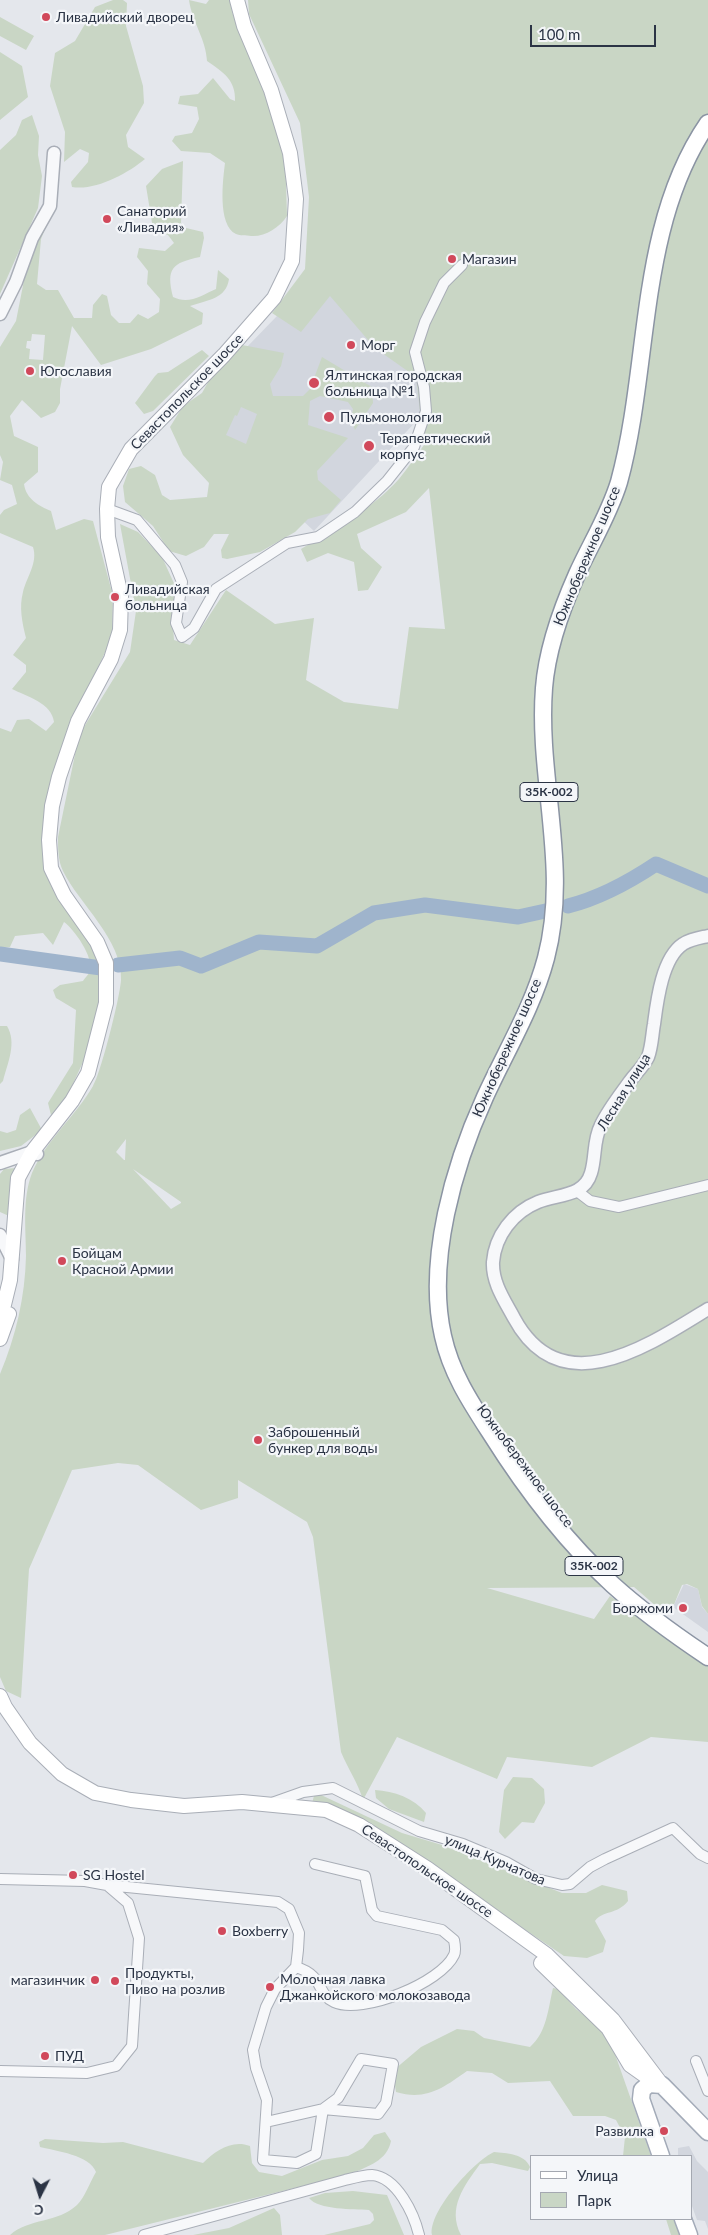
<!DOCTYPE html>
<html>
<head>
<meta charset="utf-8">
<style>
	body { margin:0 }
	#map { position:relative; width:708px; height:2235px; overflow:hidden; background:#e4e7ec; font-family:Lato,sans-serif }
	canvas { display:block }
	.legend { position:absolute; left:530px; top:2155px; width:162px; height:65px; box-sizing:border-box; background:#f4f6f9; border:1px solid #a4a8b1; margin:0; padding:6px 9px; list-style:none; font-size:15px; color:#2b3445 }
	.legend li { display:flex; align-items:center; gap:10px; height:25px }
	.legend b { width:25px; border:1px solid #a4a8b1 }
	.north { position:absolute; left:15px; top:2170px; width:50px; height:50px; -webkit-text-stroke:4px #f4f6f9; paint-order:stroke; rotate:185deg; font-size:14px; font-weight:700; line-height:20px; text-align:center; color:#2b3445 }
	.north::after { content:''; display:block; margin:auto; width:18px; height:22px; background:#2b3445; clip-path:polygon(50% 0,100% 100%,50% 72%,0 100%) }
	.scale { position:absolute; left:530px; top:25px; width:126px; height:22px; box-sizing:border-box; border:2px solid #2b3445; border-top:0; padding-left:6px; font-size:15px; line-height:18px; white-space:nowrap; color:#2b3445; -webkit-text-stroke:4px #f4f6f9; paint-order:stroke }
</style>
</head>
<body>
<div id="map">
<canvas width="708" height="2235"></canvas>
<ul class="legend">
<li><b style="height:6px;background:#fff"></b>Улица</li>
<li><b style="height:14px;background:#c9d6c5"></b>Парк</li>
</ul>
<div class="north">С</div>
<div class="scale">100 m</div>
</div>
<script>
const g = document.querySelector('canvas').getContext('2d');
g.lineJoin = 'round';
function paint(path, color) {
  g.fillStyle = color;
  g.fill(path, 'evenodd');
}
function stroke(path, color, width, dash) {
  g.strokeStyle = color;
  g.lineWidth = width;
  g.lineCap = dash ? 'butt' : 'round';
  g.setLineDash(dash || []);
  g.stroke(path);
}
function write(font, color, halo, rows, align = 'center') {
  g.font = font + ' Lato,sans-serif';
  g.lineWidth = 4.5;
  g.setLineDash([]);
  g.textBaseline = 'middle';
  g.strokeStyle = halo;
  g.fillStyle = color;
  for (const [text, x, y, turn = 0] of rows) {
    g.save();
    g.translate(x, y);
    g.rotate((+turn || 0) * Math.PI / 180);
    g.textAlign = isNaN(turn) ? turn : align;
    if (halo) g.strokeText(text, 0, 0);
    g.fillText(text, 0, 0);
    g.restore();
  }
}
paint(new Path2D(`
	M322,284L414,356L421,416L314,531L185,411L307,285Z
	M684,1584L698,1589L702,1607L708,1614V1632L673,1607Z
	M689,2146L697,2161L708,2172V2229L705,2221L697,2220L692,2206V2156H678V2148Z`), '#d2d6de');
paint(new Path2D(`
	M113,0H123L127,3L126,26L143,86L144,103L126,135L128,147L145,159C127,174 95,191 72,187L71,182L88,162L89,153L80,149L64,162L65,132L50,86L55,53L75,41L95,7Z
	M189,0L206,4L209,0H231L232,12L274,116L285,152L287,216C279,228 265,237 251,236C246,235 240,236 236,234C217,225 223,179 225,163L210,153L181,151L172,141L175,136L192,133L199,119L197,107L178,104L180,96L198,94L213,78L230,99L235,101C236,80 223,72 207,61C206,39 192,22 189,0Z
	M248,0H708V1614L702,1606L698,1589L687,1584L682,1585L673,1607L664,1613L634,1587L487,1588L594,1619L610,1596L708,1663V1742L651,1737L592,1767L507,1757L497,1779L397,1737L363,1800C358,1783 348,1769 341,1752L313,1537L307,1522L238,1480V1498L201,1510L138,1465L118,1463L72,1470L29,1569L21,1698L6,1691L0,1677V1374C16,1336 25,1297 26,1256C26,1229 22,1199 32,1173C46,1140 75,1117 93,1086C101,1073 120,997 121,980C123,940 79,904 63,871C58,861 58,848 58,837L79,735L130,652L136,611L120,524L138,532L162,557L177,590L172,611L174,640L190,645L226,590L275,624L314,618L306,680L344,702L398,709L409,627L445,629L429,488L406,512L357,534L361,548L382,567L368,590L358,591L354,562L328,553L307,562L301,549C335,529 372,509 399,479C408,468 416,456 424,445L416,377L375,348L330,296L301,332L272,313L305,269L309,197L300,123L249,14ZM126,1139L125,1160H124L116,1152ZM133,1169L181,1202V1203L171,1209Z
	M0,17L34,36L26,50L0,36Z
	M0,52L22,66L28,97L0,120Z
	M32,115L39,136L38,155L42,176L38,208L0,294V150L16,135L22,120Z
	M183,161L181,223L186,228L203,232L204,238L200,257C172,263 166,268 173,297C189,305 202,295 216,289L218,270L229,279C226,299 208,300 190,306L203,313L202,324L151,349L101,365L72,326L60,389V403L55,412L41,418L22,400L10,416L14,436L38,447V472L24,484C26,499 39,506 51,511L56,530L84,519L93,521L113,596L112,637L68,733L43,850L51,886L98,949L106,975L88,1051L67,1097L51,1115L48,1103L73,1063L76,1010L56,998L53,990L60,985L83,981C85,978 89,974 90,971C94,957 74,929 64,922L53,945L43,933L15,936L10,947L0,948V728L11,732L17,720L29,719L46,731L54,722C52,703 26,696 12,689L26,672V665L13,655L26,638C22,622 19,607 23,592C27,576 38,563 33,547L0,533V515L4,510L17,504L12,485L0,480L3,462L0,455V347L16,321L28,260L42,224L49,219L41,239L37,284L46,290H58L74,318H92L93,305L102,294L107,296L111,315L119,323H130L138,314L148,319L159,312L160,299L147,284L148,271L137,257L139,248L165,251L174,243L168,235L153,229L146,186L162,169ZM32,334L45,335L43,360L29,359L30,349L26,348L27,341H31Z
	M242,345L284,353L281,366L270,384L273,396H303L310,389L322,357L372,387L373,403L355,430L351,420L353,409L348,402L320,396L310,401L308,425L348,438L317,471L318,480L341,500L330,513L308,519L295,532L260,552L227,559L222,558L221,550L229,534H214L204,547L186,556L169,551L153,526L125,502L123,486L129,469L141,466L155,475L162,495L170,500L207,497L209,483L183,455L170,427L183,406L202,393L212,375ZM241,407L257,414L246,444L226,435L235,415L237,416Z
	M202,350L209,356L153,411L144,414L135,403L155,376L158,373L168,372Z
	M0,1026H7C17,1043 8,1062 3,1081L0,1084Z
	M30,1108L42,1130L21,1146L0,1151V1131L7,1133L16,1130L20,1115Z
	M16,1168L10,1185L9,1216L0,1212V1174L4,1169Z
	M513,1777L532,1778L544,1789L545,1803L534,1823L522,1822L505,1839L499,1832L504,1790Z
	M375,1790C394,1791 414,1798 426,1813L424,1822L389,1809L376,1798Z
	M319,1794L402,1833L442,1845L562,1893H586L602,1885L627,1891L628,1901C617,1915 603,1910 595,1921L606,1941L603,1952L587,1958L564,1956L422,1860L312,1803L314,1796Z
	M553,1988L558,1989L576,2009L603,2030L610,2040L651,2156H623L625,2137L616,2120L605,2116H573L550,2081L508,2083L492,2073L467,2071C443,2088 426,2101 396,2092L394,2080L395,2069L421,2047L457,2029L474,2031L484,2038L530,2047C547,2032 548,2009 553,1988Z
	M385,2132L391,2141C387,2161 368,2166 351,2174L105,2235H10C29,2218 58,2223 77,2205C85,2197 90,2182 96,2172C90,2155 56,2151 40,2147L39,2142L45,2139L103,2143L123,2142L203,2163C215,2151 232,2139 250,2146L252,2163L259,2172L282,2176L322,2160L348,2156L363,2148L374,2135Z
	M494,2152C506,2153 525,2154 530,2167L528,2171L492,2163L480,2164C464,2186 447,2208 461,2235H432C428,2212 474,2161 494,2152Z
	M353,2191L387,2195L404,2235H324L370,2224L374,2220L373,2214L369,2210C354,2209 318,2210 309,2198L325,2193Z
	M274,2208L280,2215L282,2235H193L229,2228Z
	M666,2219H675L682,2235H671Z`), '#c9d6c5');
stroke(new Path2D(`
	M568,906C600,898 629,882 656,864L708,886
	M0,954L101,968
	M118,965L180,958L201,966L259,942L317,946L374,913L425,905L518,917L550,910`), '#9fb4cc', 15);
const minor = new Path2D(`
	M107,509L137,520L175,565L182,582L176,623L182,637L194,628L216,589L287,543L318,537L355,512L387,481L414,447L426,411L424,387L415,352L425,322L444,283L462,265
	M577,1191L590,1201L619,1207L708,1185
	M272,1803L303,1792L333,1788L419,1831L463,1844L506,1862L536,1879L562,1885L570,1884L590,1867L605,1859L673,1828L700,1854L708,1858
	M0,1879L85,1881L107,1885L128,1903L139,1938L132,2046L116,2066L87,2073L0,2071
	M107,1885L278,1902L289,1909L299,1933L298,1950L296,1967L275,1989L266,2007L253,2050L256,2068L267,2100L263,2160L297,2163L316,2154L323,2109L338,2098L361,2059L393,2064L386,2103L378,2114L323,2109L266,2122
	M296,1967C325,1976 316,1994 334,2002C362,2015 441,1983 454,1955C456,1951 455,1945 454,1940L442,1930L377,1916L372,1910L365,1876L315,1864
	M696,2061L708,2091
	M144,2235L345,2180C353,2178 364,2175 372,2175C397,2177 414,2214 419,2235`);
const tertiary = new Path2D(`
	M0,314L16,282L32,238L50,206L54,153
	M708,936C699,938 691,939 683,944C662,958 657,1001 654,1024C652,1035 652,1046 648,1057C643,1067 636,1073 630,1081C620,1095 608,1110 601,1125C593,1140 596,1157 591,1173C584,1197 558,1194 538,1202C513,1212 495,1236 493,1262C492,1283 505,1301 514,1318C561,1405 648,1346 708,1309
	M0,1163L32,1152L37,1154
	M0,1235L12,1259`);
const secondary = new Path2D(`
	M0,1321L10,1280L18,1178L32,1152L72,1101L88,1073L106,1003V963L97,942L64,895L51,868L49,840L52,806L59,777L78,721L111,659L120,630L121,596L108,537L107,509L109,487L131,449L224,355L274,298L292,261L296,199L290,153L271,90L244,26L237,0
	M0,1339L9,1314
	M0,1696L5,1707L30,1743L62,1774L95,1793L131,1800L184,1806L242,1802L326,1810L359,1825L428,1869L547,1955L613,2020L662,2085
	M541,1963L608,2028L630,2065L654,2082`);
const primary = new Path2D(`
	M661,2156L641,2099L642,2090L649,2084L662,2085L708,2132
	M683,2219L689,2235`);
const trunk = new Path2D(`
	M708,123C637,226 651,365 619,482C609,515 591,543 577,574C561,610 547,649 544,688C537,779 570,867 546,958C533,1007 506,1051 485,1097C454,1165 426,1261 443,1336C451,1373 471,1403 491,1434C525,1488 566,1542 613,1585C643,1612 675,1635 708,1657`);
stroke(minor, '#a9aeb7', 12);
stroke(tertiary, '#a9aeb7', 15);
stroke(secondary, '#a9aeb7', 16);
stroke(primary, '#a3abb8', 19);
stroke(trunk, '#8b94a3', 19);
stroke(minor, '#f7f8fa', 10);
stroke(tertiary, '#f7f8fa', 12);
stroke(secondary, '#fff', 14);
stroke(primary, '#fff', 16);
stroke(trunk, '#fff', 16);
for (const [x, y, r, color] of [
	[46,17,5,"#d1495b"],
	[107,219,5,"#d1495b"],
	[452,259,5,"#d1495b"],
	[351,345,5,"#d1495b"],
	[30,371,5,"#d1495b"],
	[314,383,6,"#d1495b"],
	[329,417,6,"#d1495b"],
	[369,446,6,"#d1495b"],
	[115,597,5,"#d1495b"],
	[62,1261,5,"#d1495b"],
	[258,1440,5,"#d1495b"],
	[683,1608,5,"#d1495b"],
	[73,1875,5,"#d1495b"],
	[222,1931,5,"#d1495b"],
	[95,1980,5,"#d1495b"],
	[115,1981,5,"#d1495b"],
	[270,1987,5,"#d1495b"],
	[45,2056,5,"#d1495b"],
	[664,2131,5,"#d1495b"]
]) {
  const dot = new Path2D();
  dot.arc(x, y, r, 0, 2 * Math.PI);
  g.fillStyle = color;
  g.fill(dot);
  stroke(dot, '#f4f6f9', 2);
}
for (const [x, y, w] of [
	[549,792,58],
	[594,1566,58]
]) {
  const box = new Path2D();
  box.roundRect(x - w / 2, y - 9.5, w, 19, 4);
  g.fillStyle = '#f4f6f9';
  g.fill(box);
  stroke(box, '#2b3445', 1);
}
write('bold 12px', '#2b3445', null, [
	["35К-002",549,792],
	["35К-002",594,1566]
]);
write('14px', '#2b3445', '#f4f6f9', [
	["Ливадийский дворец",56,17],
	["Санаторий",117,211],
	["«Ливадия»",117,227],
	["Магазин",462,259],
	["Морг",361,345],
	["Югославия",40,371],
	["Ялтинская городская",325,375],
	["больница №1",325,391],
	["Пульмонология",340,417],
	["Терапевтический",380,438],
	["корпус",380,454],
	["Ливадийская",125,589],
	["больница",125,605],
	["Бойцам",72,1253],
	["Красной Армии",72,1269],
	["Заброшенный",268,1432],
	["бункер для воды",268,1448],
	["Боржоми",673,1608,"right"],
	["SG Hostel",83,1875],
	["Boxberry",232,1931],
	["Продукты,",125,1973],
	["Пиво на розлив",125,1989],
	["Молочная лавка",280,1979],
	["Джанкойского молокозавода",280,1995],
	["магазинчик",85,1980,"right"],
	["ПУД",55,2056],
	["Развилка",654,2131,"right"]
], 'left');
write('14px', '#2b3445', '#f4f6f9', [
	["Севастопольское шоссе",187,392,-46],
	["Южнобережное шоссе",587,556,-67],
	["Южнобережное шоссе",507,1048,-66],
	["Лесная улица",624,1092,-58],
	["Южнобережное шоссе",525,1466,53],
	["улица Курчатова",495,1860,23],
	["Севастопольское шоссе",427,1871,34]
]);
</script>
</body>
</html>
